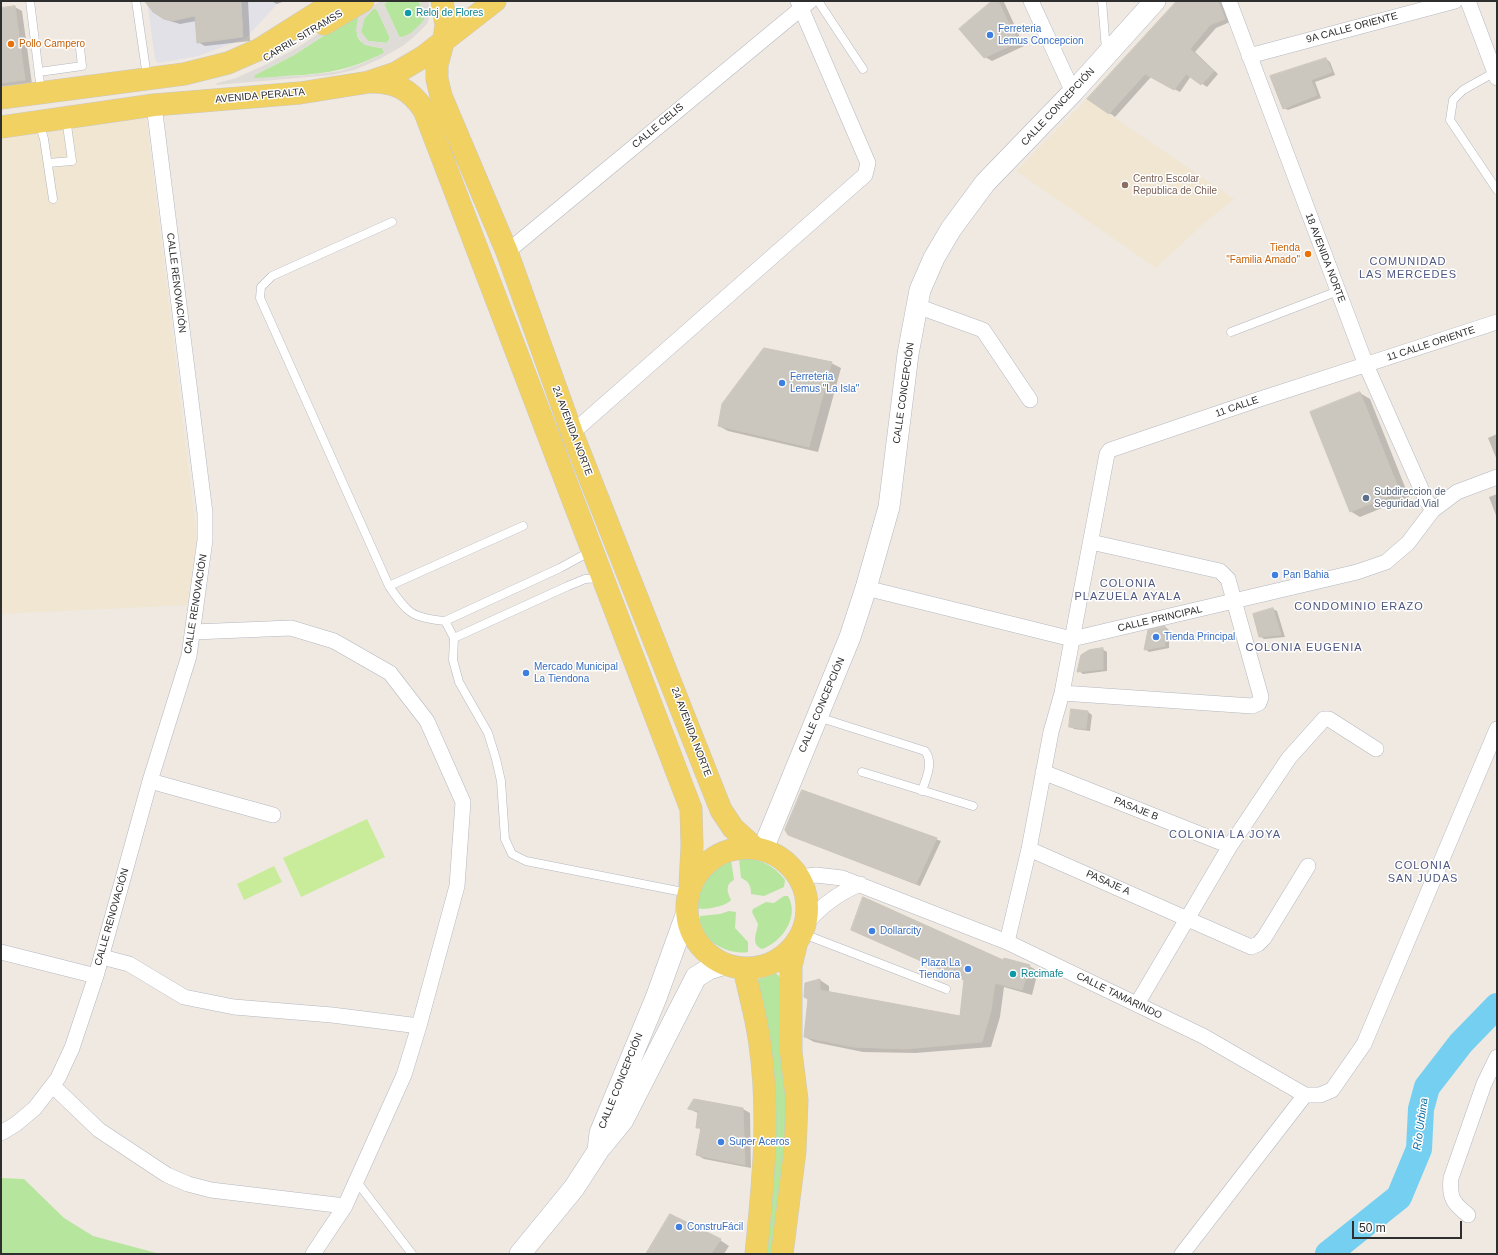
<!DOCTYPE html>
<html>
<head>
<meta charset="utf-8">
<style>
	body { margin:0 }
	#map { position:relative; width:1498px; height:1255px; overflow:hidden; background:#efe9e1; font-family:Helvetica,sans-serif }
	canvas { display:block }
	.frame { position:absolute; inset:0; border:2px solid #2e2e2e; pointer-events:none }
	.scale { position:absolute; left:1352px; top:1221px; width:110px; height:18px; box-sizing:border-box; border:2px solid #2e2e2e; border-top:0; padding-left:5px; font-size:12px; line-height:14px; white-space:nowrap; color:#2e2e2e; -webkit-text-stroke:3px #fff; paint-order:stroke }
</style>
</head>
<body>
<div id="map">
<canvas width="1498" height="1255"></canvas>
<div class="frame"></div>
<div class="scale">50 m</div>
</div>
<script>
const g = document.querySelector('canvas').getContext('2d');
g.lineJoin = 'round';
function paint(path, color) {
  g.fillStyle = color;
  g.fill(path, 'evenodd');
}
function stroke(path, color, width, dash) {
  g.strokeStyle = color;
  g.lineWidth = width;
  g.lineCap = dash ? 'butt' : 'round';
  g.setLineDash(dash || []);
  g.stroke(path);
}
function write(font, color, halo, rows, align = 'center') {
  g.font = font + ' Helvetica,sans-serif';
  g.lineWidth = 3;
  g.setLineDash([]);
  g.textBaseline = 'middle';
  g.strokeStyle = halo;
  g.fillStyle = color;
  for (const [text, x, y, turn = 0] of rows) {
    g.save();
    g.translate(x, y);
    g.rotate((+turn || 0) * Math.PI / 180);
    g.textAlign = isNaN(turn) ? turn : align;
    if (halo) g.strokeText(text, 0, 0);
    g.fillText(text, 0, 0);
    g.restore();
  }
}
paint(new Path2D(`
	M147,1H280L246,38L199,56L158,63L155,59Z`), '#e3e1e8');
paint(new Path2D(`
	M1087,99L1234,199L1203,224L1156,268L1016,171Z
	M146,116L197,539L187,605L1,614V139Z`), '#f0e6d1');
paint(new Path2D(`
	M389,1H418L424,10V20C419,28 408,38 399,37L385,6L384,4Z
	M373,9H376L378,12L390,38L387,43L368,41L361,32L364,19Z
	M358,17C359,22 357,27 357,33C357,45 373,47 382,48L384,50V53C347,71 325,74 285,76C275,77 264,79 254,78L255,75L294,55L340,25Z
	M744,858C762,859 774,866 785,880L784,887L764,896L751,894C751,886 749,881 741,878L739,859Z
	M731,860L734,880C725,884 727,892 731,900C727,906 703,911 697,908C691,887 712,865 731,860Z
	M784,896H788C800,917 782,942 762,949C750,944 757,933 758,924L752,912L753,909L766,902L774,903Z
	M729,911L736,912L735,928L748,942V952C728,956 695,938 700,916L720,914Z
	M774,974H777L781,979L789,1138L775,1254H763L756,980Z
	M1,1178L24,1179L64,1218L93,1236L160,1254H1Z`), '#b6e59e');
paint(new Path2D(`
	M367,819L385,857L301,897L283,858Z
	M274,866L282,882L244,900L237,884Z`), '#c9ec9a');
paint(new Path2D(`
	M382,1H389L384,4L385,6L400,38L411,33L424,20V10L418,1H428L431,12L427,24L416,35L404,45L380,59L354,70L332,75L216,85L217,83L236,78L267,64L297,48L336,22ZM373,9H376L378,12L390,38L387,43L368,41L361,32L364,19ZM358,17L356,30L359,39L365,45L382,48L384,53L361,64L340,71L310,75L254,78L255,75L294,55L340,25Z`), '#dfdcd8');
paint(new Path2D(`
	M149,1H248L250,41L205,46L198,42L196,21L180,24L167,20L159,16L150,6Z
	M271,1H285L277,4Z
	M994,1L1004,2L1024,46L992,61L985,57Z
	M1178,1H1221L1230,22L1216,28L1195,52L1218,74L1207,87L1191,76L1180,92L1151,77L1115,117L1089,98Z
	M15,7L22,11L32,84L1,87V9Z
	M1326,59L1330,62L1335,75L1315,82L1321,98L1288,110L1284,108Z
	M831,363L841,368L818,452L728,431L719,426Z
	M1360,393L1370,399L1409,497L1360,517L1350,511Z
	M1497,434V460L1488,438Z
	M1497,494V518L1489,497Z
	M1273,609L1277,611L1285,637L1264,639L1260,636Z
	M1165,627L1169,630V648L1149,652L1145,649L1148,631Z
	M1102,649L1107,652V671L1083,674L1079,671Z
	M1072,710L1088,712L1092,715L1090,731L1074,729L1070,726Z
	M803,791L941,841L920,886L794,837Z
	M852,929L1029,966L1038,971L1032,995L1004,987L1000,1017L991,1047L915,1053L863,1052L814,1042L805,1037L809,999L806,984L820,980L829,986V993L961,1017L965,980Z
	M689,1109H743L750,1113L751,1168L704,1159L697,1155L702,1130L697,1127L698,1113Z
	M720,1240L729,1246L724,1254H647Z`), '#0003');
stroke(new Path2D(`
	M1328,1254L1399,1197L1419,1149L1421,1109L1427,1087L1461,1043L1497,1006`), '#75cff0', 26);
const building = new Path2D(`
	M145,1H241L243,37L197,43L195,16L172,21L164,19L153,12Z
	M992,1H998L1018,42L984,58L959,29Z
	M1177,1H1218L1225,19L1210,25L1190,49L1214,71L1201,85L1186,74L1174,90L1145,74L1109,114L1087,99Z
	M15,6L25,80L1,83V8Z
	M1326,58L1332,72L1311,80L1317,95L1283,109L1270,76Z
	M764,348L832,362L809,447L718,426L722,404Z
	M1360,392L1400,492L1350,512L1310,412Z
	M1273,608L1281,635L1259,637L1253,614Z
	M1165,626V646L1144,650L1148,630Z
	M1103,648V669L1077,672L1081,655L1089,650Z
	M1071,709L1088,711L1086,729L1069,727Z
	M802,790L937,838L916,884L788,835L785,830Z
	M863,897L1003,960L1004,958L1030,965L1022,990L995,983L991,1011L982,1042L905,1049L853,1047L804,1037L808,999L804,997L805,983L820,979V990L960,1016L964,980L851,930Z
	M694,1099L743,1108L745,1165L696,1155L701,1128H696L698,1111L688,1109Z
	M670,1214L721,1239L711,1254H646Z`);
paint(building, '#cbc7bf');
stroke(building, '#cbc5ba', 1);
const lane = new Path2D(`
	M30,1L41,91
	M136,1L147,77
	M818,1L863,69
	M1102,1L1106,50
	M39,72L82,66L80,48
	M1495,72L1463,90L1453,100L1450,120L1497,190
	M39,122L44,139L53,199
	M48,163L72,161L66,118
	M392,222L272,276L261,287L260,298L389,586C407,613 412,618 445,621L454,638L453,660L459,682L488,733L496,759L501,781L505,839L512,854L526,861L688,893
	M1231,332L1338,291
	M389,586L523,526
	M445,621L560,568L591,551
	M454,638L568,586L585,579L602,578
	M818,717L925,751C934,763 926,778 922,791
	M862,772L973,806
	M801,933L946,989
	M357,1182L412,1254`);
const street = new Path2D(`
	M1031,1L1073,92
	M1229,1L1366,365L1426,500L1433,510
	M1468,1L1497,78
	M1249,56L1455,1
	M507,252L810,1
	M917,306L983,330L1030,400
	M572,433L865,175L868,163L798,1
	M866,588L1072,639L1357,572L1386,562L1408,543L1433,510L1457,492L1497,477
	M193,632L291,628L334,641L390,673L427,721L463,802L457,886L419,1026L404,1075L345,1206L313,1254
	M1062,693L1252,706L1259,703L1261,697L1228,579L1220,571L1091,542
	M1043,772L1230,846
	M150,781L273,815
	M1029,849L1251,947L1258,944L1264,938L1308,866
	M799,877L816,875L842,878L1007,942L1203,1036L1305,1095
	M805,925C821,906 837,894 860,884
	M1007,942L1029,849L1051,732L1062,693L1107,454L1110,450L1257,400L1497,322
	M1,952L96,976
	M102,957L129,964L184,997L234,1007L332,1015L419,1026
	M1137,1004L1230,846L1289,758L1324,719H1329L1376,749
	M53,1086L99,1130L167,1175L188,1184L211,1190L345,1206
	M1,1133L16,1124L35,1108L58,1078L72,1048L96,976L150,781L189,656L205,540V513L154,105
	M1468,1215C1453,1203 1449,1198 1451,1178L1484,1084L1497,1057
	M1182,1254L1305,1095H1320L1332,1090L1364,1044L1497,729`);
const secondary = new Path2D(`
	M763,849L850,637L866,588L889,507L908,354L920,290L934,258L951,229L985,183L1073,92L1155,1
	M601,1147L623,1120L696,977L709,969L725,964
	M520,1254L574,1188L598,1151L600,1133L656,998L686,915`);
const primary = new Path2D(`
	M442,1L446,25L444,39L437,65V79L441,96L507,252L572,433L721,810L733,828L754,847
	M324,24L363,1
	M369,82C394,81 410,89 424,110L691,809L692,846L690,885
	M1,98L184,74L228,63L260,49L336,1
	M1,127L154,105L300,93L369,82L396,73L423,57L495,1
	M687 908a60 60 0 1 1 120 0a60 60 0 1 1-120 0Z
	M744,968C749,993 757,1019 760,1045C770,1114 763,1185 756,1254
	M782,1254L795,1151L797,1100L791,1052V966L797,941`);
stroke(lane, '#b4b7c1', 9);
stroke(street, '#b4b7c1', 16);
stroke(secondary, '#b4b7c1', 22);
stroke(primary, '#c9c9c9', 23);
stroke(lane, '#fff', 8);
stroke(street, '#fff', 15);
stroke(secondary, '#fff', 21);
stroke(primary, '#f2d163', 22);
for (const [x, y, r, color] of [
	[408,13,4,"#0f9aa8"],
	[990,35,4,"#3f7fe0"],
	[11,44,4,"#e8710a"],
	[1125,185,4,"#8d6e63"],
	[1308,254,4,"#e8710a"],
	[782,383,4,"#3f7fe0"],
	[1366,498,4,"#5c6f8a"],
	[1275,575,4,"#3f7fe0"],
	[1156,637,4,"#3f7fe0"],
	[526,673,4,"#3f7fe0"],
	[872,931,4,"#3f7fe0"],
	[968,969,4,"#3f7fe0"],
	[1013,974,4,"#0f9aa8"],
	[721,1142,4,"#3f7fe0"],
	[679,1227,4,"#3f7fe0"]
]) {
  const dot = new Path2D();
  dot.arc(x, y, r, 0, 2 * Math.PI);
  g.fillStyle = color;
  g.fill(dot);
  stroke(dot, '#fff', 1.5);
}
write('10px', '#0d838f', '#fff', [
	["Reloj de Flores",416,13],
	["Recimafe",1021,974]
], 'left');
write('10px', '#2e2e2e', '#fff', [
	["9A CALLE ORIENTE",1352,28,-15],
	["CARRIL SITRAMSS",303,36,-31],
	["AVENIDA PERALTA",260,96,-5],
	["CALLE CONCEPCIÓN",1058,107,-47],
	["CALLE CELIS",658,126,-40],
	["18 AVENIDA NORTE",1325,258,69],
	["CALLE RENOVACIÓN",176,283,83],
	["11 CALLE ORIENTE",1431,344,-18],
	["CALLE CONCEPCIÓN",904,393,-82],
	["11 CALLE",1237,407,-19],
	["24 AVENIDA NORTE",572,431,69],
	["CALLE RENOVACIÓN",196,604,-81],
	["CALLE PRINCIPAL",1160,619,-13],
	["CALLE CONCEPCIÓN",822,705,-67],
	["24 AVENIDA NORTE",691,732,69],
	["PASAJE B",1136,809,22],
	["PASAJE A",1108,883,24],
	["CALLE RENOVACIÓN",112,917,-74],
	["CALLE TAMARINDO",1119,996,26],
	["CALLE CONCEPCIÓN",621,1081,-68]
]);
write('10px', '#366cbe', '#fff', [
	["Ferreteria",998,29],
	["Lemus Concepcion",998,41],
	["Ferreteria",790,377],
	["Lemus \"La Isla\"",790,389],
	["Pan Bahia",1283,575],
	["Tienda Principal",1164,637],
	["Mercado Municipal",534,667],
	["La Tiendona",534,679],
	["Dollarcity",880,931],
	["Plaza La",960,963,"right"],
	["Tiendona",960,975,"right"],
	["Super Aceros",729,1142],
	["ConstruFácil",687,1227]
], 'left');
write('10px', '#c56008', '#fff', [
	["Pollo Campero",19,44],
	["Tienda",1300,248,"right"],
	["\"Familia Amado\"",1300,260,"right"]
], 'left');
write('10px', '#785e54', '#fff', [
	["Centro Escolar",1133,179],
	["Republica de Chile",1133,191]
], 'left');
write('10px', '#4e5e75', '#fff', [
	["Subdireccion de",1374,492],
	["Seguridad Vial",1374,504]
], 'left');
g.letterSpacing = '1px';
write('11px', '#4d5680', '#fff', [
	["COMUNIDAD",1408,262],
	["LAS MERCEDES",1408,275],
	["COLONIA",1128,584],
	["PLAZUELA AYALA",1128,597],
	["CONDOMINIO ERAZO",1359,607],
	["COLONIA EUGENIA",1304,648],
	["COLONIA LA JOYA",1225,835],
	["COLONIA",1423,866],
	["SAN JUDAS",1423,879]
]);
g.letterSpacing = '0px';
write('italic 11px', '#0d6fa3', '#fff', [
	["Río Urbina",1421,1124,-82]
]);
</script>
</body>
</html>
